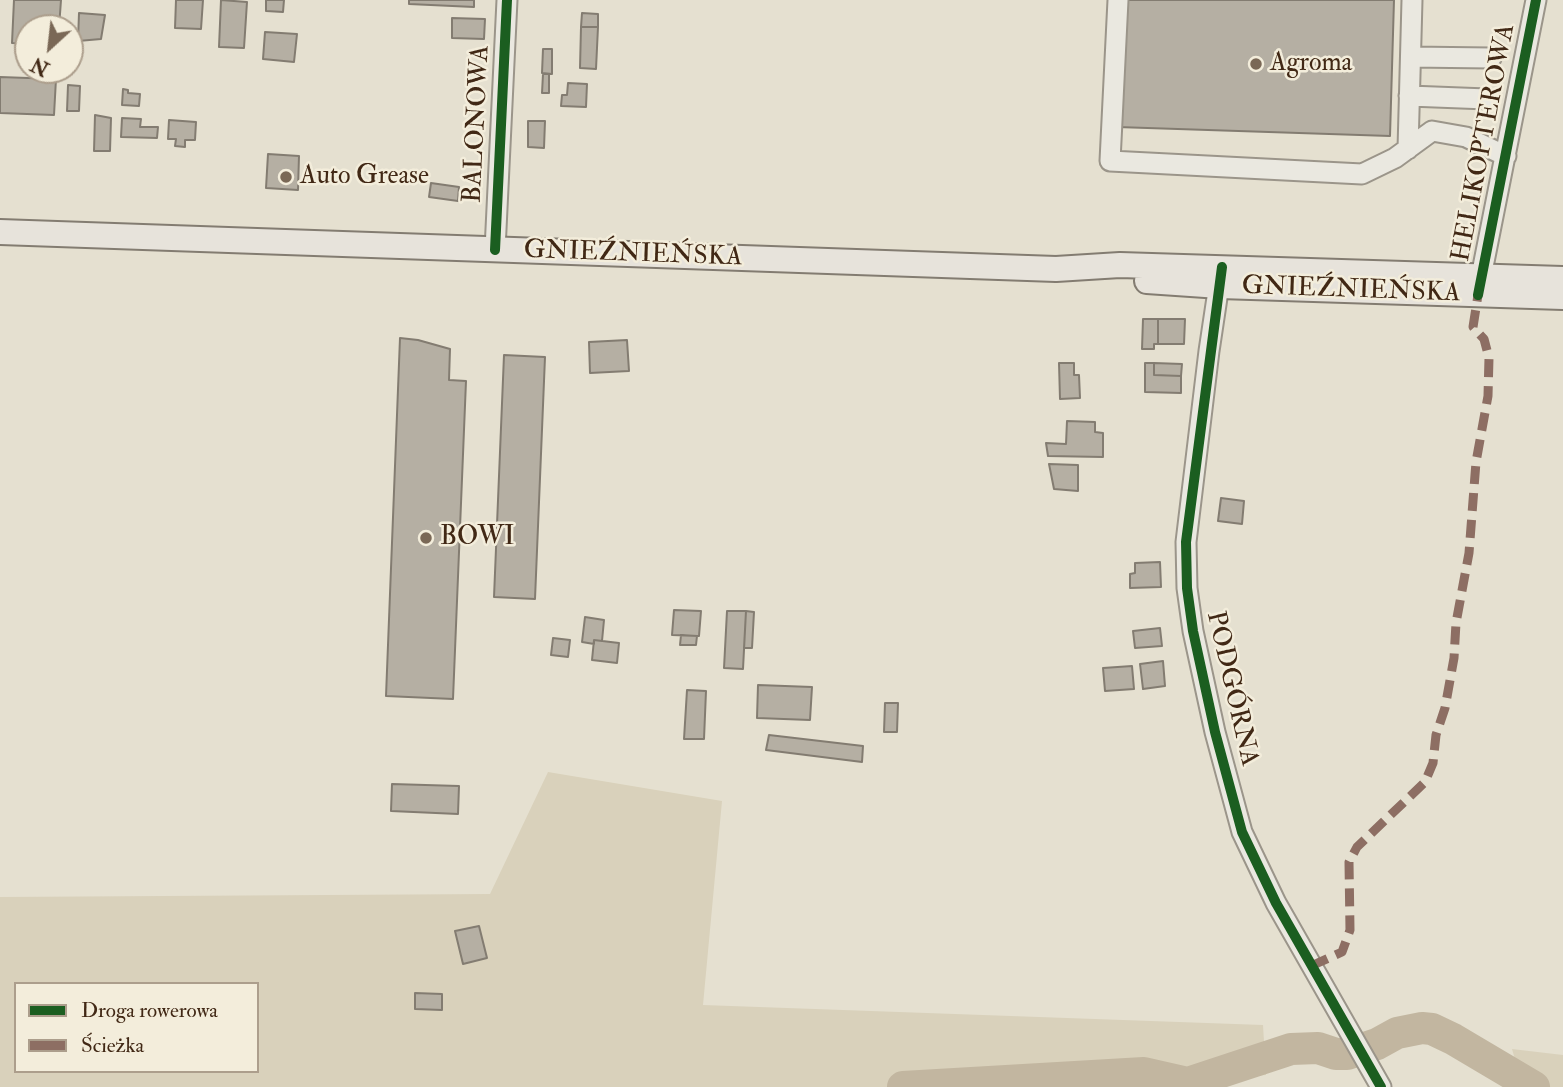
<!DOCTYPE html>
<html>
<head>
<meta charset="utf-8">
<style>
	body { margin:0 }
	#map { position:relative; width:1563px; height:1087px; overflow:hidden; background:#e5e0d0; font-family:"IM FELL Double Pica",serif }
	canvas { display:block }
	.legend { position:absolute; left:14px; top:982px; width:245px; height:91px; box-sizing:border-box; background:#f3eddb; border:2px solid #ac9e8c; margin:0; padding:9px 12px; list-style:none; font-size:21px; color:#412815 }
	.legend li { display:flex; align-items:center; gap:14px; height:35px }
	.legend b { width:35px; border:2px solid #ac9e8c }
	.north { position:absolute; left:14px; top:14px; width:70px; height:70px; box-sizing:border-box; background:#f3eddb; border:2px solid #ac9e8c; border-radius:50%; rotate:207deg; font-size:19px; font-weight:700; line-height:28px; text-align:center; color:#412815 }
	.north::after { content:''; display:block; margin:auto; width:24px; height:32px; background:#7a6856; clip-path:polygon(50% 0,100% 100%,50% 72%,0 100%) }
</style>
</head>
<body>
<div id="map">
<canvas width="1563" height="1087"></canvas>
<ul class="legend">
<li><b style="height:9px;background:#1b5e20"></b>Droga rowerowa</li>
<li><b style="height:9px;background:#8d6e63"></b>Ścieżka</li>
</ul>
<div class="north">N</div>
</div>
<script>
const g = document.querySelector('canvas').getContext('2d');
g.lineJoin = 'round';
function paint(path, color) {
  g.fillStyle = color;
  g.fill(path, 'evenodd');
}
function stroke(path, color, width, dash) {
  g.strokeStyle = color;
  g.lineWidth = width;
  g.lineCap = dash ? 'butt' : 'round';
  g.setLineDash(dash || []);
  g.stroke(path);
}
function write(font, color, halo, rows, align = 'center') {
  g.font = font + ' "IM FELL Double Pica",serif';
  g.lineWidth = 5;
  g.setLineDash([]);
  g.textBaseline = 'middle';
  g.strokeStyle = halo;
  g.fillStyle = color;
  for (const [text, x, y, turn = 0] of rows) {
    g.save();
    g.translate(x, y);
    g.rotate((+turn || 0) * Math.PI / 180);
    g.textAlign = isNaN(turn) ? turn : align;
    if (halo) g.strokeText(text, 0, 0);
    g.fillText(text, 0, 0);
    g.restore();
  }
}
paint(new Path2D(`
	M548,772L722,801L703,1005L1263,1025L1266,1075L1130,1087H0V897L490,894ZM16,984H257V1071H16Z
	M1512,1049L1563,1055V1087H1514L1518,1070Z`), '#d9d1bb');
stroke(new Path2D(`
	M903,1087L1144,1073L1188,1083L1291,1049L1318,1048L1336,1054H1347L1377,1044L1397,1033L1422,1028L1432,1029L1453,1039L1534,1087`), '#c2b6a0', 32);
const building = new Path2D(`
	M14,0H61L59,28H28V44L12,43Z
	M176,0H203L201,29L175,28Z
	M221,0L247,2L244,48L219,47Z
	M266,0H284L283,12L266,11Z
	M409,0H474V7L409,4Z
	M1121,0H1394L1390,136L1117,127Z
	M79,13L105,15L101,39L78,41Z
	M582,13L598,14V27H581Z
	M452,18L485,19L484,39L452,38Z
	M581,27H598L596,69L580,68Z
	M265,32L297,34L294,62L263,59Z
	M543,49H552V74L542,73Z
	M543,74H549V93H542Z
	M0,77L56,79L54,115L0,113Z
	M568,83L587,84L586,107L561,106L562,95H567Z
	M68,85L80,86L79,111H67Z
	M123,89L128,90V93L140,94L139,106L122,105Z
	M95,115L111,118L110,151H94Z
	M122,118L141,119L140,127H158L157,138L121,137Z
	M169,120L196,122L195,140H185V147L175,146L176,139H168Z
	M528,121H545L544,148L528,147Z
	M268,154L299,156L298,190L266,188Z
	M431,183L459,187L458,201L429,197Z
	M1143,319H1158V344H1154V349H1142Z
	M1158,319H1185L1184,344H1158Z
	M400,338L418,340L450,349L449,380L466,381L453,699L386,696Z
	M627,340L629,371L590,373L589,342Z
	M504,355L545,357L535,599L494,597Z
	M1059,363H1074V375H1079L1080,398L1060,399Z
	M1145,363H1154V375L1181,376V393L1145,392Z
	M1154,363L1182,364L1181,376L1154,375Z
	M1067,421L1095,422V432L1103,433V457L1048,456L1046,443L1066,444Z
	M1049,464L1078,465V491L1054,489Z
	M1221,498L1244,501L1242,524L1218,521Z
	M1160,562L1161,587L1130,588V574L1135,573V563Z
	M674,610L701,611L699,636L672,635Z
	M727,611H746L743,669L724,668Z
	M746,611L754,612L752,648H744Z
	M585,617L604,620L602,641L594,640V644L582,642Z
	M1160,628L1162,646L1135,648L1133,631Z
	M681,635L697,636L696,645H680Z
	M553,638L570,640L568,657L551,655Z
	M594,640L619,643L617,663L592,660Z
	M1163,661L1165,686L1143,689L1140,664Z
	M1132,666L1134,689L1105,691L1103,668Z
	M758,685L812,687L810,720L757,718Z
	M687,690L706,691L704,739H684Z
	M885,703H898L897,732H884Z
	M769,735L863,746L862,762L766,750Z
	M392,784L459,786L458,814L391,811Z
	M479,926L487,958L463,964L455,931Z
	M415,993L442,994V1010L415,1009Z`);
paint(building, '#b5afa3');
stroke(building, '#837c71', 2);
const minor = new Path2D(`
	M1118,0L1110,161L1362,174L1395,158L1432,131L1466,137L1506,156
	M1411,57L1491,58
	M1409,96L1487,99
	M1408,149L1412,0
	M495,250L507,0
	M1221,271L1209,351L1186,542L1187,588L1193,631L1215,732L1242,832L1276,903L1381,1087
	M1479,287L1536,0`);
const major = new Path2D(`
	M0,232L1056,269L1120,265L1563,279
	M1147,281L1220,286L1563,297`);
stroke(minor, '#9b958a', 23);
stroke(major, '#837c71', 28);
stroke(minor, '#eae8e0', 19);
stroke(major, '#e7e3db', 24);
stroke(new Path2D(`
	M1311,966L1342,952L1350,930L1349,862L1357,847L1425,782L1433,763L1436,735L1445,708L1454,658L1456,623L1469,553L1476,462L1488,396L1489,358L1484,339L1473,327L1478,295`), '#8d6e63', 9, [18, 9]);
stroke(new Path2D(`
	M495,250L507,0
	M1222,267L1186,542L1187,588L1193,631L1215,732L1242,832L1276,903L1381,1087
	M1478,295L1536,0`), '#1b5e20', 10);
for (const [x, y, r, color] of [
	[1256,64,7,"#7a6856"],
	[286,177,7,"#7a6856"],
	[426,538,7,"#7a6856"]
]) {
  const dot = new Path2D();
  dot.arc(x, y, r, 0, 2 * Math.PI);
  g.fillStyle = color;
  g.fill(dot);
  stroke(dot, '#f3eddb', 2.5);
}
write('26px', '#412815', '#f3eddb', [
	["Agroma",1270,64],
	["Auto Grease",300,177],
	["BOWI",440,538]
], 'left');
write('26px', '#412815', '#f3eddb', [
	["BALONOWA",478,124,-87],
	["HELIKOPTEROWA",1485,143,-79],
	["GNIEŹNIEŃSKA",633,255,2],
	["GNIEŹNIEŃSKA",1351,291,2],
	["PODGÓRNA",1231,689,77]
]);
</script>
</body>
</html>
